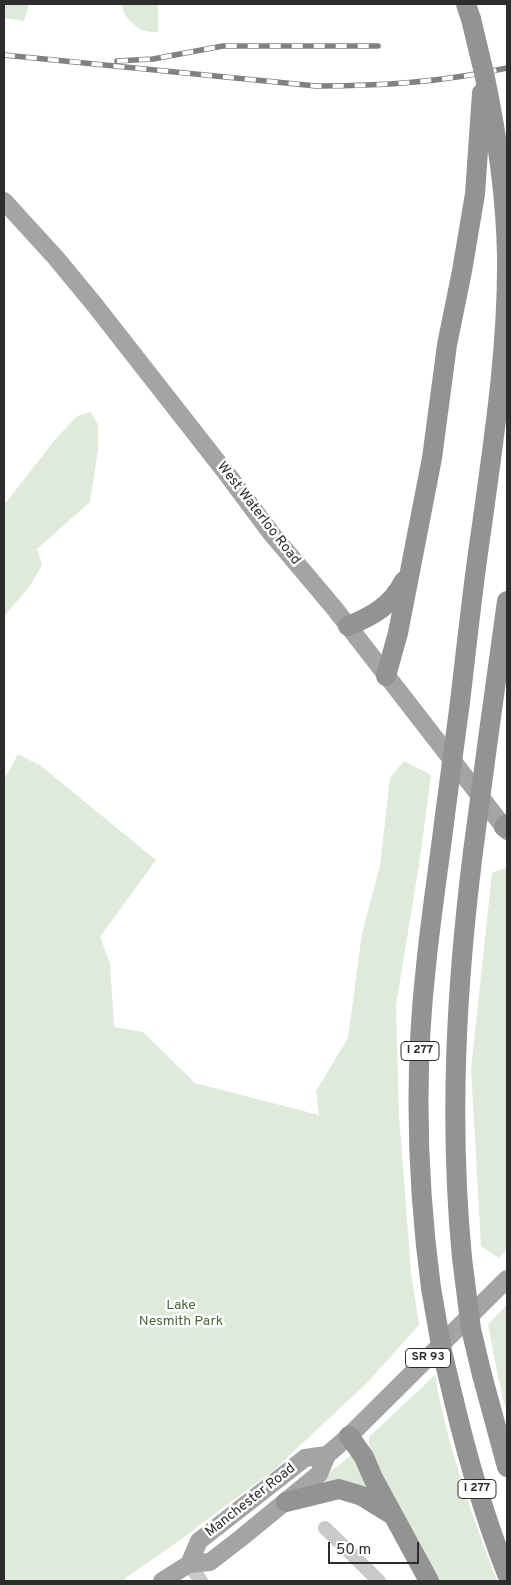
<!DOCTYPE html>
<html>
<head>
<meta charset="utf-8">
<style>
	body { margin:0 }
	#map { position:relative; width:511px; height:1585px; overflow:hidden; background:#fff; font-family:Overpass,sans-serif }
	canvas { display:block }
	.frame { position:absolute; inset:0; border:5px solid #2c2c2c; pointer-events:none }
	.scale { position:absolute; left:328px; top:1542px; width:91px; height:22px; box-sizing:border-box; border:2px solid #2c2c2c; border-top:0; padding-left:6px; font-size:15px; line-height:18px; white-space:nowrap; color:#2c2c2c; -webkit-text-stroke:4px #fff; paint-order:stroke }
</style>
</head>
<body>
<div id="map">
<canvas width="511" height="1585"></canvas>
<div class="frame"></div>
<div class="scale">50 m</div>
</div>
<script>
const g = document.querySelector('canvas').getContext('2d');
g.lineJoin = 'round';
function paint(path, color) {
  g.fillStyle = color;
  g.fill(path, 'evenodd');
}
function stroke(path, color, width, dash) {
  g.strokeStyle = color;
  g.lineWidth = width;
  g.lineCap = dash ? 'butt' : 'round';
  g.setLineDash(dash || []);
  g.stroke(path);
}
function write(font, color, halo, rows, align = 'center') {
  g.font = font + ' Overpass,sans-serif';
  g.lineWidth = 5;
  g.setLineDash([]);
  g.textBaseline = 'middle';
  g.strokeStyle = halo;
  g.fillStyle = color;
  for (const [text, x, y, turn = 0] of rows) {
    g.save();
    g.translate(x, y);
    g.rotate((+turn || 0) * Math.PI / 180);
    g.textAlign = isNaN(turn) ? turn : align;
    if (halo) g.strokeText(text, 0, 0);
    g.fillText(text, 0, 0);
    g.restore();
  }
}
paint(new Path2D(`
	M4,4H29L24,21L4,18Z
	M122,4H158V32C154,32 149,32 145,31C134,27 122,16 122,4Z
	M91,412L98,425V450L90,502L37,549L42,565L30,586L4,616V505L53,442L77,416Z
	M18,754L41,766L156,860L100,937L110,963L114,1027L143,1032L195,1083L319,1115L316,1091L348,1038L362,933L380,866L390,778L404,761L431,775L419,865L396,1005L399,1115L411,1272L419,1325L368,1382L275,1469L176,1543L121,1581H4V780Z
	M505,868L507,869V1249L499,1258L481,1246L471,1069L492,873Z
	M507,1304V1415L498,1377L488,1325Z
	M435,1375C447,1445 472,1515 497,1581H437L370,1460L369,1437Z
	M353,1454L374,1491L317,1482Z`), '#e0eada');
stroke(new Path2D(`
	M325,1528L379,1581
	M189,1564L201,1581`), '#c9c9c9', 14);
stroke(new Path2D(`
	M4,201L56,258L94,304L227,474L271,533L335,609L507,831
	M189,1564L199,1541L305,1458L327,1455
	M162,1581L189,1564L210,1562L241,1538L319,1474L327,1455L349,1436L507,1279`), '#a4a4a4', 18);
stroke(new Path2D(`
	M466,4L471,19
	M348,626C373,616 392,605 404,581
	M386,676L398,633L432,458L447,345L462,271L475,194L482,93
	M460,702C467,643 473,584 482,525C494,437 508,347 507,257C506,195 497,134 484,73
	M488,739L507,601
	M504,827L507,824
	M462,1258C449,1121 456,988 473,852
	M431,1288C417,1182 414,1073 426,966C431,915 439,865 445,815
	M482,1375L507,1467
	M454,1401C468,1460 485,1518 507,1574
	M349,1436L364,1457L373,1478L429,1581
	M286,1502L339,1489L362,1496L391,1514`), '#939393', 20);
const rail = new Path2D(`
	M4,55L316,86C383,86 442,82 507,68
	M117,61L153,59L223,46H378`);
stroke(rail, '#818181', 5.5);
stroke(rail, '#fff', 4, [11]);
stroke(new Path2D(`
	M471,19L484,73
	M445,815L460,702
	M473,852L488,739
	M462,1258L471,1329L482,1375
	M431,1288L442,1351L454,1401`), '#939393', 20);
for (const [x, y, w] of [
	[420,1051,38],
	[428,1358,45],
	[477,1489,38]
]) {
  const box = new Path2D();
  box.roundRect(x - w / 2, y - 9.5, w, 19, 4);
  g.fillStyle = '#fff';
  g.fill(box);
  stroke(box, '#2c2c2c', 1);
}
write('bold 12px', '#2c2c2c', null, [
	["I 277",420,1051],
	["SR 93",428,1358],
	["I 277",477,1489]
]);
write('14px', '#2c2c2c', '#fff', [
	["West Waterloo Road",258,514,52],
	["Manchester Road",251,1501,-38]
]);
write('14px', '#4a663b', '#fff', [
	["Lake",181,1306],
	["Nesmith Park",181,1322]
]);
</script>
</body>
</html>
